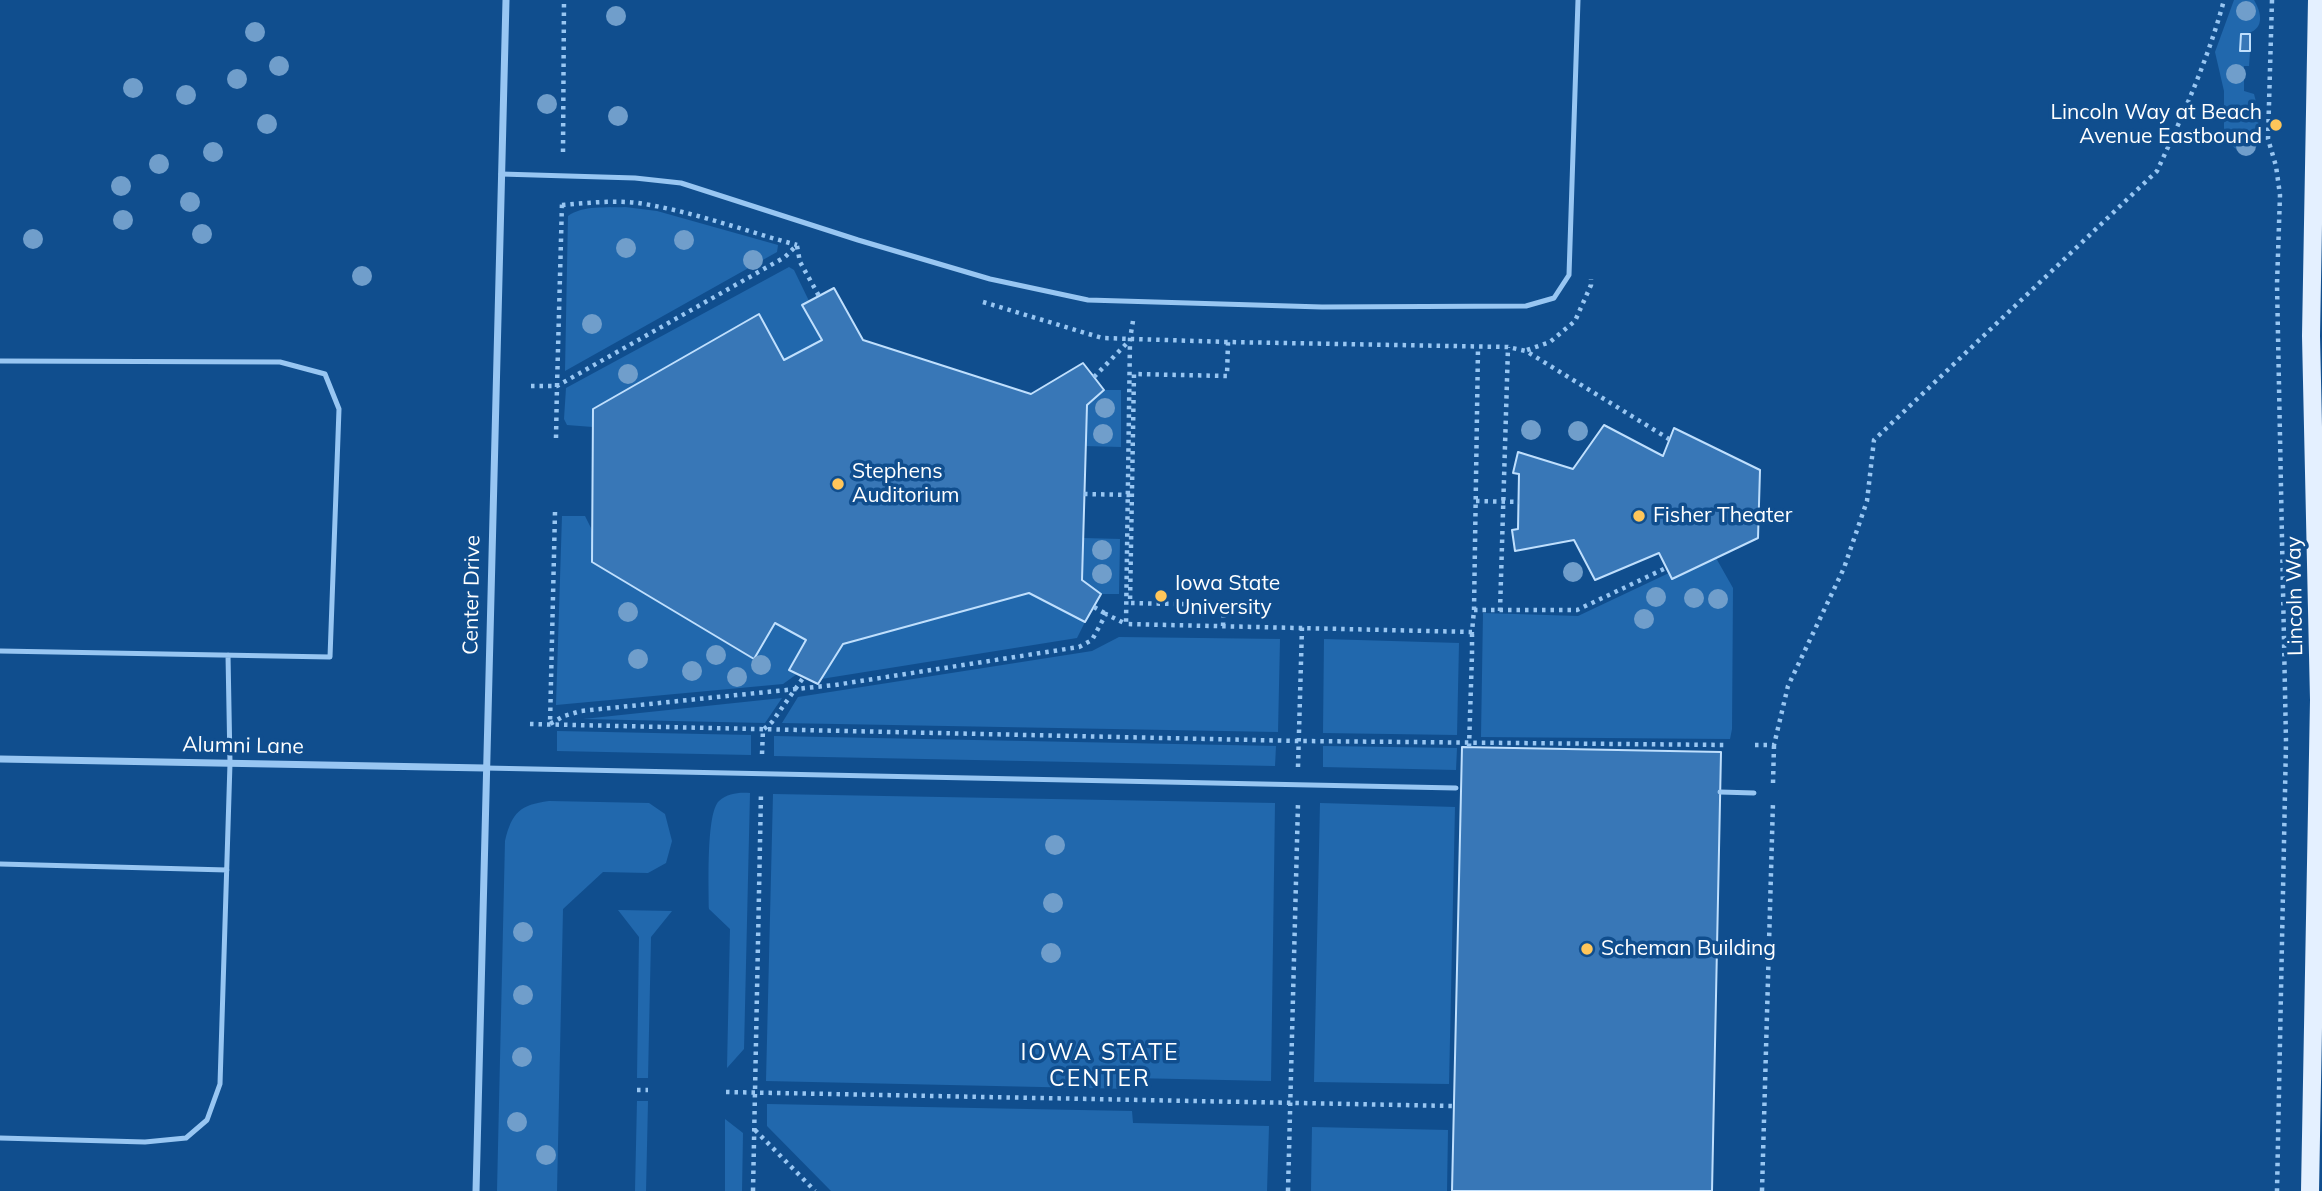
<!DOCTYPE html>
<html>
<head>
<meta charset="utf-8">
<style>
	body { margin:0 }
	canvas { display:block; background:#104e8e }
</style>
</head>
<body>
<canvas width="2322" height="1191"></canvas>
<script>
const g = document.querySelector('canvas').getContext('2d');
g.lineJoin = 'round';
function paint(path, color) {
  g.fillStyle = color;
  g.fill(path, 'evenodd');
}
function stroke(path, color, width, dash) {
  g.strokeStyle = color;
  g.lineWidth = width;
  g.lineCap = dash ? 'butt' : 'round';
  g.setLineDash(dash || []);
  g.stroke(path);
}
function write(font, color, halo, rows, align = 'center') {
  g.font = font + ' Mulish,sans-serif';
  g.lineWidth = 7;
  g.setLineDash([]);
  g.textBaseline = 'middle';
  g.strokeStyle = halo;
  g.fillStyle = color;
  for (const [text, x, y, turn = 0] of rows) {
    g.save();
    g.translate(x, y);
    g.rotate((+turn || 0) * Math.PI / 180);
    g.textAlign = isNaN(turn) ? turn : align;
    if (halo) g.strokeText(text, 0, 0);
    g.fillText(text, 0, 0);
    g.restore();
  }
}
paint(new Path2D(`
	M2234,0H2254C2264,17 2263,33 2241,34L2240,51H2250L2249,66H2244V91L2254,94L2258,110L2259,144L2253,150L2240,152L2231,145L2224,128V91L2215,52Z
	M625,207L657,211L778,245L777,252L565,371L568,216C583,205 607,208 625,207Z
	M789,267L794,270L809,301L803,305L822,340L784,360L759,314L594,409L593,427L567,425L564,419L566,388Z
	M1104,390H1121V447L1085,446L1087,405Z
	M562,516H585L592,530V562L753,659L775,623L806,640L789,670L797,674L783,684L556,705Z
	M1083,538L1120,539L1119,594H1101L1082,580Z
	M1716,558L1733,588L1732,729L1730,739L1481,737L1483,613L1578,616L1669,573L1673,579Z
	M1029,593L1085,622L1077,638L821,679L843,644Z
	M1119,637L1280,639L1278,732L782,723L798,697L1092,651Z
	M1324,639L1459,643L1457,735L1323,733Z
	M782,698L765,723L583,719Z
	M557,731L751,735V755L557,751Z
	M774,736L1276,746L1275,766L774,756Z
	M1323,746L1457,748L1456,770L1323,767Z
	M750,793L744,1049L727,1068L730,929L709,909C709,887 706,813 719,801C728,793 740,792 750,793Z
	M773,794L1275,803L1271,1081L1133,1078V1089L766,1081Z
	M549,801L649,803L665,814L672,841L666,863L648,873L603,872L563,909L557,1191H497L505,841C512,812 520,805 549,801Z
	M1320,803L1455,807L1449,1084L1314,1082Z
	M618,910L672,911L651,937L648,1078H637L639,937Z
	M637,1101H648L646,1191H635Z
	M767,1104L1132,1111L1133,1123L1269,1126L1267,1191H831L767,1126Z
	M725,1119L743,1133L742,1191H725Z
	M1312,1127L1448,1130L1447,1191H1311Z`), '#2168ad');
const building = new Path2D(`
	M2241,34H2250V51H2240Z
	M834,288L863,340L1031,394L1083,363L1094,377L1104,390L1087,405L1082,580L1101,594L1085,622L1029,593L843,644L818,684L789,670L806,640L775,623L754,659L592,562L593,409L759,314L784,360L822,340L802,305Z
	M1604,425L1663,456L1674,428L1760,470L1758,538L1672,579L1659,553L1595,580L1574,540L1515,551L1512,530L1518,529L1519,474L1513,473L1518,452L1573,469Z
	M1462,747L1721,752L1712,1191H1452Z`);
paint(building, '#3877b7');
stroke(building, '#bfdffd', 2);
stroke(new Path2D(`
	M2272,0L2268,139L2276,166L2280,195L2277,284L2286,742L2277,1191
	M563,152L564,0
	M562,205C587,203 613,200 638,203C692,211 745,231 797,245
	M797,246L800,262L819,296
	M983,302L1102,338L1228,342L1508,347L1526,351L1669,439
	M1133,321L1130,339L1126,624L1472,632L1474,610L1478,348
	M1527,350L1550,342L1575,321L1591,285V279
	M1094,377L1130,340
	M531,386H557L562,203
	M556,438L557,386L785,257L797,245
	M1476,501L1519,502
	M555,512L550,724L564,716L581,711L835,685L1079,647L1092,640L1106,614L1126,624
	M1094,607L1106,614
	M1474,610H1577L1666,568
	M1500,611L1508,347
	M1223,626L1224,605L1130,603L1134,374L1227,376L1228,342
	M1472,654V632
	M530,724L1299,741L1728,745
	M1755,745H1774L1788,686L1844,568L1867,501L1874,440L2157,171C2183,115 2208,60 2224,0
	M762,754L763,730L772,722L803,678
	M1298,767L1302,627
	M1773,783L1774,745
	M637,1090H648
	M726,1092L1454,1106
	M755,1130L815,1191
	M753,1191L761,793
	M1288,1191L1298,803
	M1762,1191L1773,802`), '#98c6f2', 4.5, [3.5, 5]);
stroke(new Path2D(`
	M501,174L635,178L681,183L858,240L990,279L1088,300L1322,307L1526,306L1554,298L1569,275L1578,0
	M0,361L280,362L325,374L339,409L330,657L0,651
	M485,768L1456,788
	M1720,792L1754,793
	M0,864L227,870
	M0,1138L145,1142L186,1138L207,1120L220,1084L230,763L228,655`), '#98c6f2', 5);
stroke(new Path2D(`
	M0,759L485,768
	M476,1191L506,0`), '#98c6f2', 7);
stroke(new Path2D(`
	M2310,1191L2319,700L2311,336L2317,0`), '#e4f0ff', 18);
stroke(new Path2D(`
	M1084,494L1132,495
	M1469,747L1472,654`), '#98c6f2', 4.5, [3.5, 5]);
g.fillStyle = '#709ecb';
for (const [x, y] of [
	[2246,11],
	[616,16],
	[255,32],
	[279,66],
	[2236,74],
	[237,79],
	[133,88],
	[186,95],
	[547,104],
	[618,116],
	[267,124],
	[2246,146],
	[213,152],
	[159,164],
	[121,186],
	[190,202],
	[123,220],
	[202,234],
	[33,239],
	[684,240],
	[626,248],
	[753,260],
	[362,276],
	[592,324],
	[628,374],
	[1105,408],
	[1531,430],
	[1578,431],
	[1103,434],
	[1102,550],
	[1573,572],
	[1102,574],
	[1656,597],
	[1694,598],
	[1718,599],
	[628,612],
	[1644,619],
	[716,655],
	[638,659],
	[761,665],
	[692,671],
	[737,677],
	[1055,845],
	[1053,903],
	[523,932],
	[1051,953],
	[523,995],
	[522,1057],
	[517,1122],
	[546,1155]
]) {
  g.beginPath();
  g.arc(x, y, 10, 0, 2 * Math.PI);
  g.fill();
}
for (const [x, y, r, color] of [
	[2276,125,7,"#ffc65a"],
	[838,484,7,"#ffc65a"],
	[1639,516,7,"#ffc65a"],
	[1161,596,7,"#ffc65a"],
	[1587,949,7,"#ffc65a"]
]) {
  const dot = new Path2D();
  dot.arc(x, y, r, 0, 2 * Math.PI);
  g.fillStyle = color;
  g.fill(dot);
  stroke(dot, '#104e8e', 2.5);
}
write('21px', '#fff', '#104e8e', [
	["Lincoln Way at Beach",2262,113,"right"],
	["Avenue Eastbound",2262,137,"right"],
	["Stephens",852,472],
	["Auditorium",852,496],
	["Fisher Theater",1653,516],
	["Iowa State",1175,584],
	["University",1175,608],
	["Scheman Building",1601,949]
], 'left');
write('21px', '#fff', '#104e8e', [
	["Center Drive",472,595,-89],
	["Lincoln Way",2295,596,-91],
	["Alumni Lane",243,746,1]
]);
g.letterSpacing = '2px';
write('23px', '#fff', '#104e8e', [
	["IOWA STATE",1100,1053],
	["CENTER",1100,1079]
]);
g.letterSpacing = '0px';
</script>
</body>
</html>
